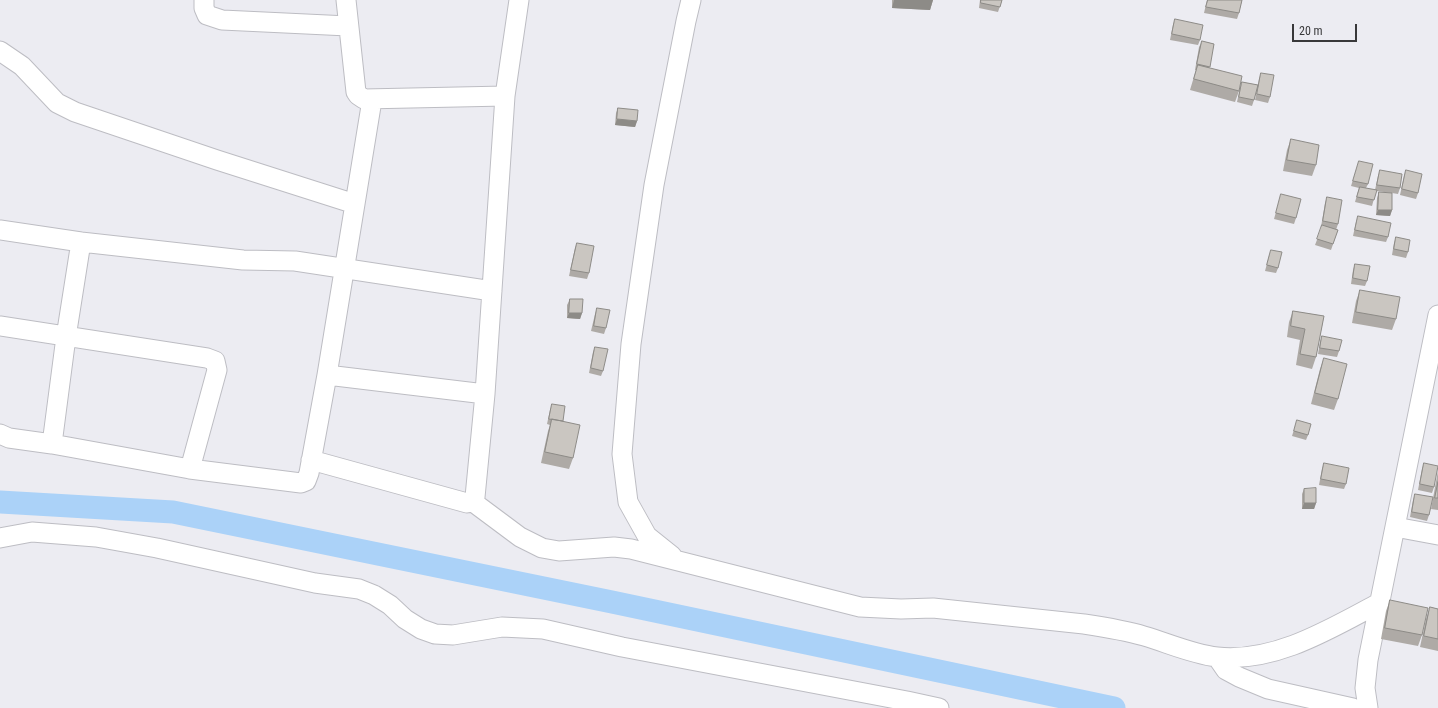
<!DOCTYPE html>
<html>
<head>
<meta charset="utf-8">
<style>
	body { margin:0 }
	#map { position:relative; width:1438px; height:708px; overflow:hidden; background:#ececf2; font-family:"Roboto Condensed",sans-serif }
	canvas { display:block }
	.scale { position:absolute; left:1292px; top:24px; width:65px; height:18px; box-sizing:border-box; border:2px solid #38383a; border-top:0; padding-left:5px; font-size:12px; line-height:14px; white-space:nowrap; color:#38383a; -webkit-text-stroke:3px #ececf2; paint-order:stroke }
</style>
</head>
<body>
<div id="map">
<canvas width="1438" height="708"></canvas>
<div class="scale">20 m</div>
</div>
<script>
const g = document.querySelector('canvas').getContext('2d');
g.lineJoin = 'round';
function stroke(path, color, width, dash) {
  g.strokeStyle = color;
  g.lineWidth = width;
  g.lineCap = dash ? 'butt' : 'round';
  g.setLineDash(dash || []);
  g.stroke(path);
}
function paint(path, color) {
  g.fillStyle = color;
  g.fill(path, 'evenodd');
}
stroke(new Path2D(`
	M0,502L173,512L612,602L1114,708`), '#abd2f8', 23);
const minor = new Path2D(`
	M204,0V8L207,15L222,20L348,26
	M346,0L356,92L358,95L364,99L505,96
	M0,51L22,66L57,103L75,112L217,160L355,204
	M0,230L81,242L243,260L295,261L492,291
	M0,326L207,358L215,361L217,370L190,469
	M327,375L485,394
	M0,434L9,438L52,444L66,337L81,242
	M52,444L190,469L301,483L306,481L309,473L327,375L372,100
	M311,460L467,503L473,502L520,537L542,548L559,551L614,547L631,549L860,607L901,609L933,608L1084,624C1104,627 1124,630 1144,636C1168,643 1192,654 1217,657C1275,663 1330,629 1379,603
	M473,502L475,497L485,394L505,96L519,0
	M1395,527L1438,535
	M0,538L32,532L96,537L157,548L315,583L359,589L374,595L390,605L405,619L421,629L435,634L453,635L502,627L543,629L622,647L907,701L939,708
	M672,556L647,536L628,502L622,454L631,344L654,185L686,21L691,0
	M1217,657L1226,670L1239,677L1268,689L1353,708
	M1368,708L1365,688L1368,660L1438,315`);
stroke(minor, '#bdbdc3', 21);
stroke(minor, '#fff', 19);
paint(new Path2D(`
	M892,0H933L930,10L892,8Z
	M980,0H1002L998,12L979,8Z
	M1207,0H1242L1239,13L1237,19L1204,13Z
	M1175,19L1200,40L1198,45L1170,40L1173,25Z
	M1202,41L1214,44L1209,68L1239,91L1235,102L1190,90L1196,70H1195L1199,47Z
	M1261,73L1270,97L1268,103L1255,100L1258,86L1254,100L1252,106L1237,102L1240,88L1242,82L1258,85L1259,79Z
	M618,108L637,121L635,127L615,125L616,113Z
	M1291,139L1316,165L1312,176L1283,171L1287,150Z
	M1359,161L1368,184L1366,188L1375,190L1378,176L1380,170L1400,188L1398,194L1392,193V210L1390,216L1376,215L1377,198L1379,192L1392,193L1376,191L1372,206L1355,202L1359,188L1351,186Z
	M1406,170L1418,193L1416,199L1400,195L1404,176Z
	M1281,194L1296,218L1294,224L1274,219Z
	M1327,197L1338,224L1336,230H1338L1331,250L1315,245L1322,227H1321L1325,203Z
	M1358,216L1388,237L1386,242L1353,236L1356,222Z
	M1396,237L1408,252L1406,258L1392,255L1394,243Z
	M577,243L589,273L587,279L569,276L575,248Z
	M1271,250L1278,268L1276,273L1265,271L1269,256Z
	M1355,264L1367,281L1365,286L1351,284L1353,270Z
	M1360,290L1396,319L1392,330L1352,323L1356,301Z
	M570,299L582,313L580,319L567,318V305Z
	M597,308L606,328L604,334L591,331L595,314Z
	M1293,311L1324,316L1316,357L1312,369L1296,365L1300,340L1287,337L1289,322Z
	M1322,336L1339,351L1337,357L1318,354L1320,342Z
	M595,347L603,371L601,376L589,373L593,352Z
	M1324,358L1338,399L1334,410L1311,404L1320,369Z
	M552,404L563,421V422L573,458L569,469L541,463L548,431L550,425L547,424L550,410Z
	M1297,420L1308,435L1306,440L1292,436Z
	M1324,463L1346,484L1344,489L1319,485L1322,469Z
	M1424,463L1434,487L1432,493L1418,490L1422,469Z
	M1438,471V510L1431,509Z
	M1304,489L1316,503L1314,509H1302V494Z
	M1415,494L1429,515L1427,521L1410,517L1413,500Z
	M1390,600L1422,635L1418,646L1381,639L1386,611Z
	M1430,607L1438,609V651L1420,647L1426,619Z`), '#aeaaa6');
paint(new Path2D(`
	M894,0H933L930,10L892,8Z
	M617,119L637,121L635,127L615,125Z
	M1378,210H1392L1390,216L1376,215Z
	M569,313H582L580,319L567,318Z
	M1304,503H1316L1314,509H1302Z`), '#8d8b87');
const building = new Path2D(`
	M981,0H1002L1000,7L981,3Z
	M1208,0H1242L1239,13L1206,7Z
	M1175,19L1203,25L1200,40L1172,34Z
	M1202,41L1214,44L1210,67L1197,64Z
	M1198,65L1242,76L1239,91L1194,79Z
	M1261,73L1274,75L1270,97L1257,94Z
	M1242,82L1258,85L1254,100L1239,97Z
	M618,108L638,110L637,121L617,119Z
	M1291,139L1319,145L1316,165L1287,160Z
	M1359,161L1373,164L1368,184L1353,181Z
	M1380,170L1402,174L1400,188L1377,185Z
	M1406,170L1422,174L1418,193L1402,189Z
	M1360,187L1377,190L1374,200L1357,197Z
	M1379,192L1392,193V210H1378Z
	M1281,194L1301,199L1296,218L1276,213Z
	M1327,197L1342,200L1338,224L1323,221Z
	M1358,216L1391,223L1388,237L1355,230Z
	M1322,225L1338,230L1333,244L1317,239Z
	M1396,237L1410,240L1408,252L1394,249Z
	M577,243L594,246L589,273L571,270Z
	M1271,250L1282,252L1278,268L1267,265Z
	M1355,264L1370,266L1367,281L1353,278Z
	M1360,290L1400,297L1396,319L1356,312Z
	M570,299H583L582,313H569Z
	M597,308L610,310L606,328L594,326Z
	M1293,311L1324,316L1316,357L1300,354L1305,329L1291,326Z
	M1322,336L1342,340L1339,351L1320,348Z
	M595,347L608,349L603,371L591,368Z
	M1324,358L1347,364L1338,399L1315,393Z
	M552,404L565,406L563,421L549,419Z
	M552,419L580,425L573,458L545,452Z
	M1297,420L1311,424L1308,435L1294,431Z
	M1324,463L1349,468L1346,484L1321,479Z
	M1424,463L1438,466L1434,487L1420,484Z
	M1438,482V498H1435Z
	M1316,488V503H1304V489Z
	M1415,494L1433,497L1429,515L1412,512Z
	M1390,600L1428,608L1422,635L1385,628Z
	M1430,607L1438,609V639L1424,636Z`);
paint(building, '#cac6c1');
stroke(building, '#8d8b87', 1);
</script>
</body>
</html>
